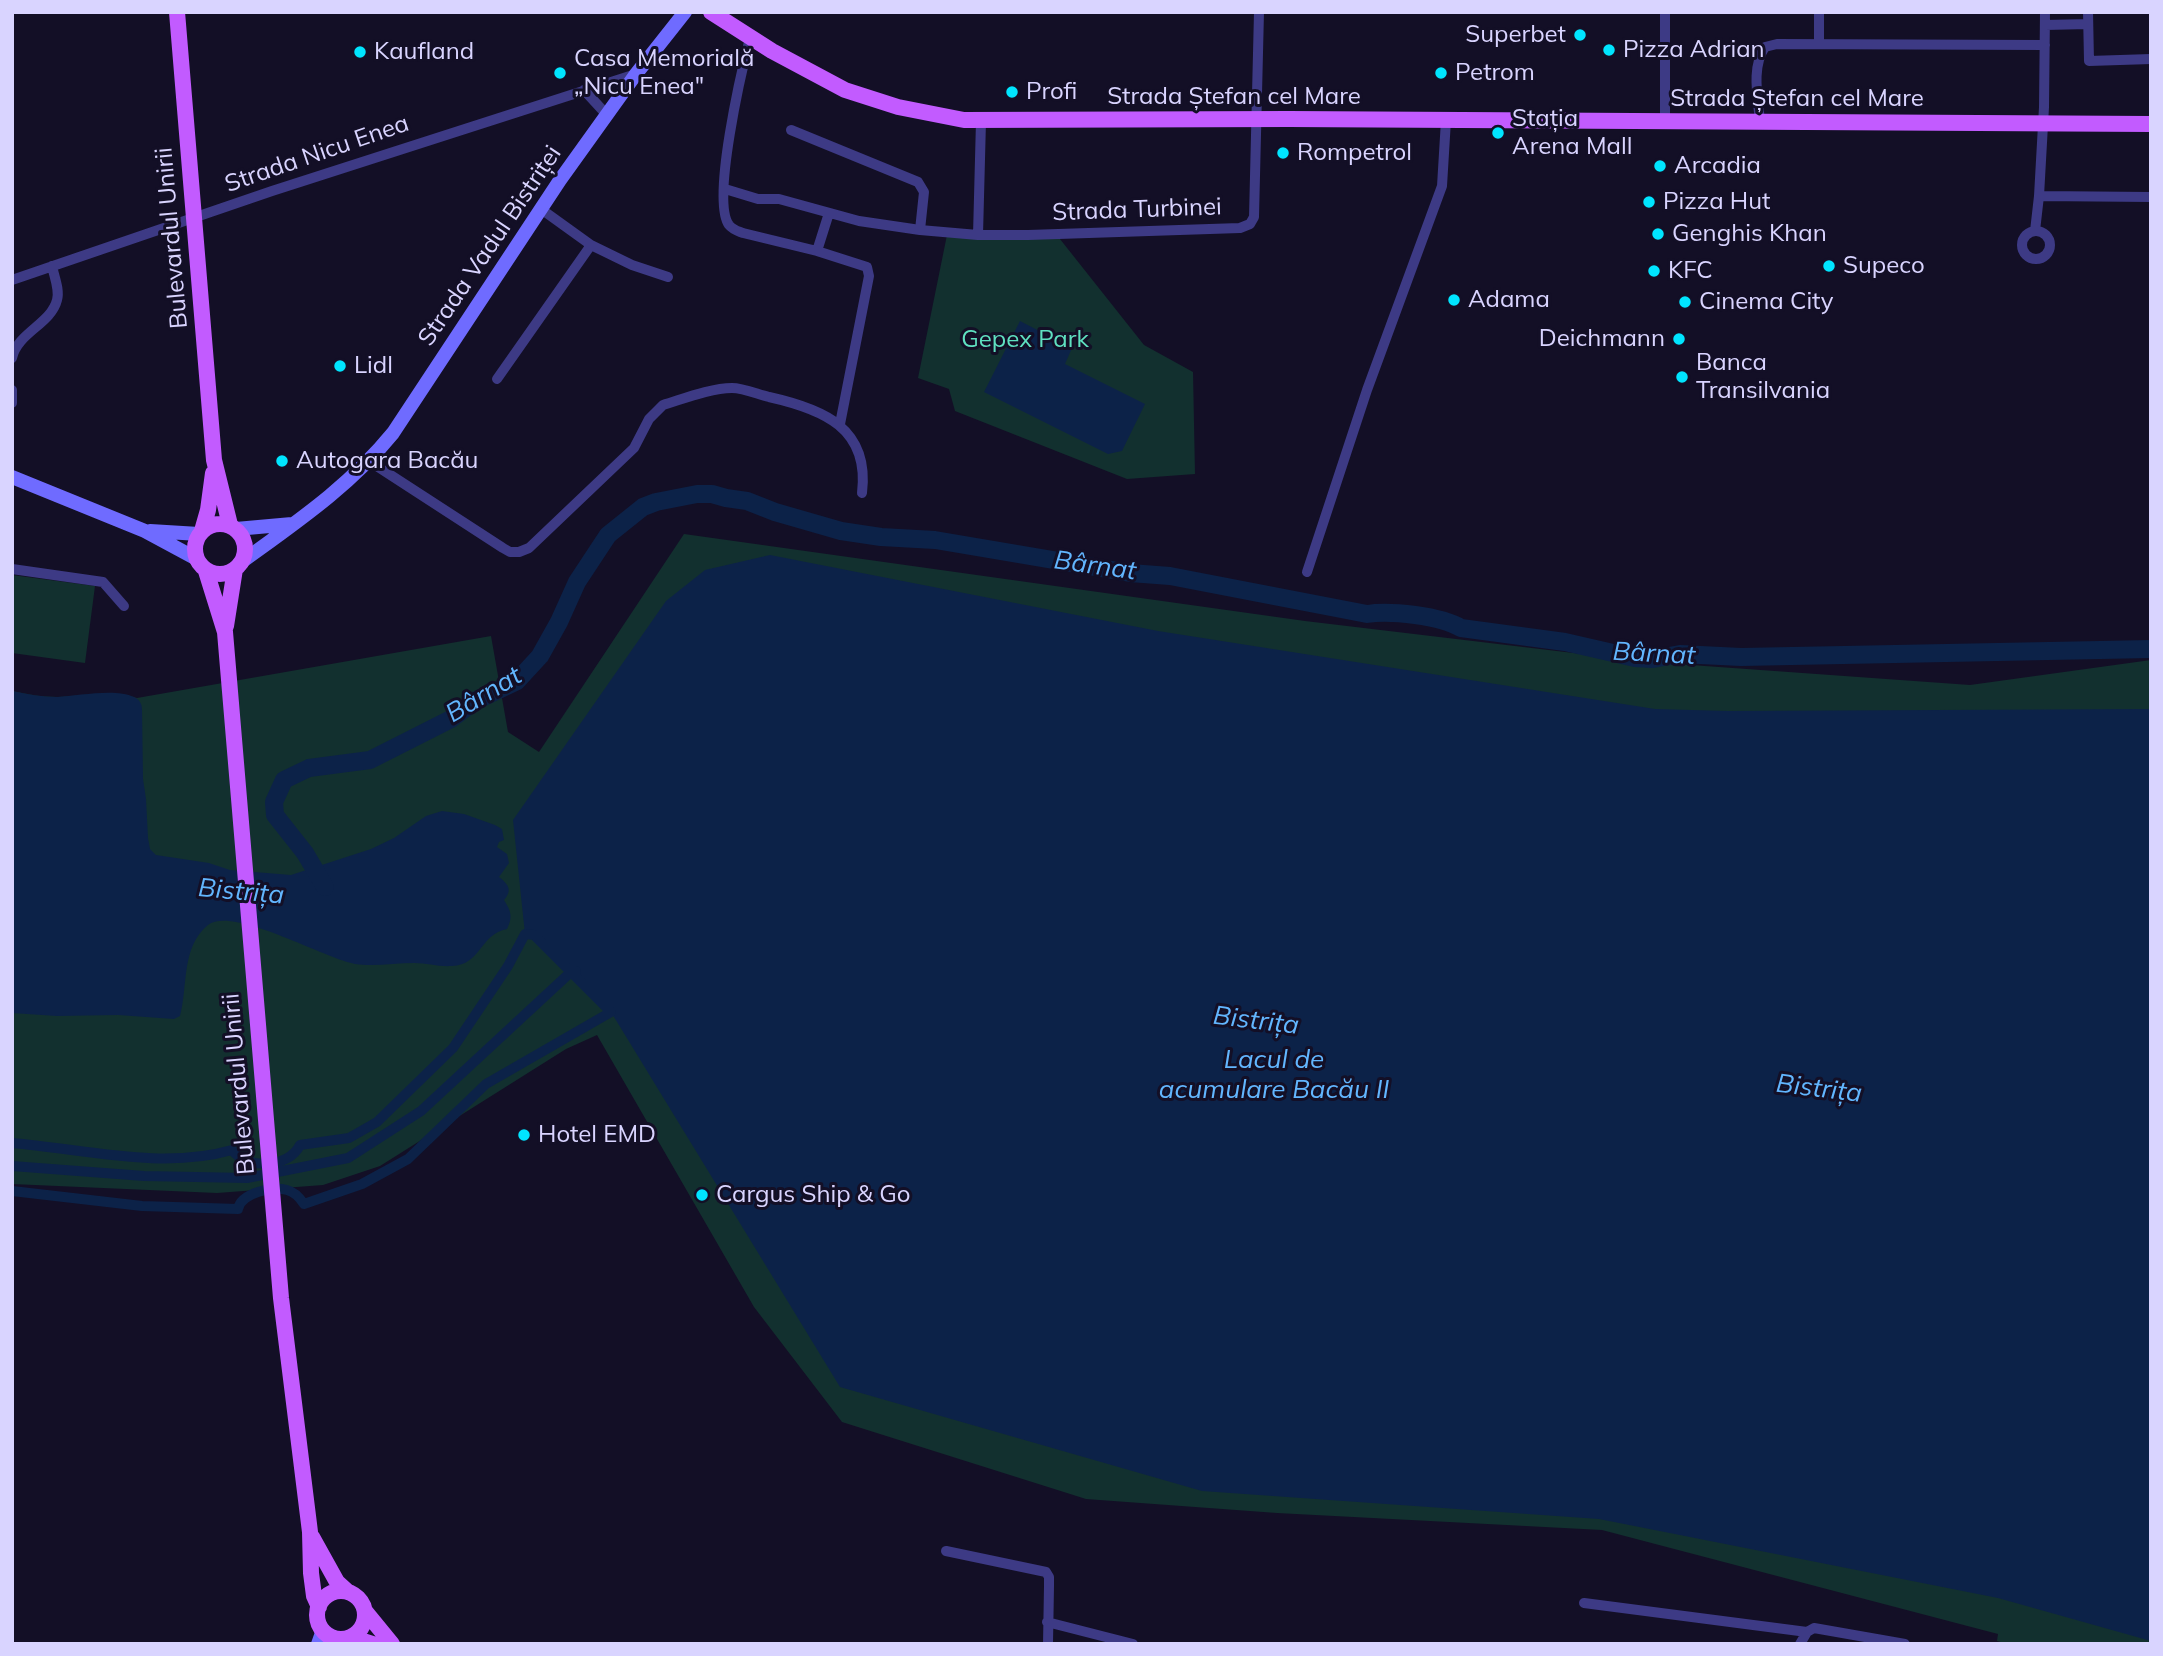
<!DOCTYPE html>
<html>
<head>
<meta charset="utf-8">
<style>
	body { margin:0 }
	#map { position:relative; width:2163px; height:1656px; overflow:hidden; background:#130f26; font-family:Mulish,sans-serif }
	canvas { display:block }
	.frame { position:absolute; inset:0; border:14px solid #d9d4ff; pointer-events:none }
</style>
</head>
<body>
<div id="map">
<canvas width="2163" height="1656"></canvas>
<div class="frame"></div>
</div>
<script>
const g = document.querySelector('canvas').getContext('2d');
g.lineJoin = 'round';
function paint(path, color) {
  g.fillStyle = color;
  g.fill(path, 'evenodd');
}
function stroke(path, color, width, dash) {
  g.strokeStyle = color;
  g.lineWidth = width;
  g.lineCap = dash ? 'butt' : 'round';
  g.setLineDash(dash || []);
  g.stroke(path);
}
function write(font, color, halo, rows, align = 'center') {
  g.font = font + ' Mulish,sans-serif';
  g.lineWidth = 6;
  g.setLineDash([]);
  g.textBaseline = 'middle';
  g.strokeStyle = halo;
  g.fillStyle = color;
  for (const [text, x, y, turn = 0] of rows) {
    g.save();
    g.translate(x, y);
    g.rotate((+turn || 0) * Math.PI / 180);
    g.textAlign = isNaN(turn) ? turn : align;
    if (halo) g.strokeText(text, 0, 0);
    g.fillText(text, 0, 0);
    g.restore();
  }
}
paint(new Path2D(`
	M948,230L1056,234L1144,345L1193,372L1195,474L1127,479L955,411L949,389L918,378Z
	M684,534L1305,621L1649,662L1970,685L2151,660V1644H2008L1997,1641L1998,1634L1602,1530L1277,1513L1086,1499L842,1422L754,1307L597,1035L566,1049L380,1166L323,1185L217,1193L12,1184V691C27,694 42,697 58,697C84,696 111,689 137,698L491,636L508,732L539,752Z
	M12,575L95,586L85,663L12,653Z`), '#12302f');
paint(new Path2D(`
	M1020,321L1072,348L1065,364L1145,404L1122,451L1108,454L984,392Z
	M770,555L1158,631L1655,709L1728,711L2151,709V1641L1998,1598L1599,1519L1202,1491L840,1387L611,1012L535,934H525L513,820L666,601L705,570Z
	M12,691C27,694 42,697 57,697C78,696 115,688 134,697C140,700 142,704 142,710L143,779L146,799L148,838L150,849L156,855L209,863L230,870L291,875L371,849L394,838L426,816L442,811L464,814L495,825L502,829L504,840L499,842L497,847L507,854L509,863L499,877C508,884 513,890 504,900C511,911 513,917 507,929C480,934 481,965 452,966C439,967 427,963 414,963C395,963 374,967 355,964C323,958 233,906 208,925C181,947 188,986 180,1016L174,1019L118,1015L57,1016L12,1013Z`), '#0c2248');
stroke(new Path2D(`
	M12,1143C84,1149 162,1170 232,1150C247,1170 289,1168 300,1145L349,1138L377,1122L453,1048L508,966L525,934L534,935L611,1012L486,1084L408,1159L362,1184L304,1204C300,1198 295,1192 287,1190C272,1186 241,1193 238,1209L142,1206L12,1191
	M12,1166L144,1176L247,1178L348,1158L421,1111L572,971H576`), '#0c2248', 10);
stroke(new Path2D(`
	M325,887L305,853L275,815L274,802L284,780L309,768L370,760L451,719L475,701L517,681L540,656L559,622L577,582L608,535L643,507L656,502L697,494H712L726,498L747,501L775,512L841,531L881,537L935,540L1130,573L1170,576L1367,614C1390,610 1441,616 1461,628L1565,642L1635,658L1653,659L1680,654L1741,657L2151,649`), '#0c2248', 18);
stroke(new Path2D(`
	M2045,12L2044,107L2039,196L2151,197
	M2088,12L2089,61L2151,59
	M2045,25L2088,24
	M750,38C742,69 711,201 729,225C733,230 738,231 743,233L817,251L867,267L869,276L840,424
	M1819,44V12
	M584,90L607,115
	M1665,121V12
	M1760,122C1758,98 1751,67 1765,47L1777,44L2045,45
	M791,130L918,182L924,192L920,230
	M725,189L758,199H779L859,221L920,230L978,235H1028L1240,228L1250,224L1254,217L1259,12
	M2022 245a14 14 0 1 1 28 0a14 14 0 1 1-28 0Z
	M2035,231L2039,196
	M978,235L981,121
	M591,245L632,265L668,277
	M817,251L829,213
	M12,280L272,191L636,74
	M12,358C17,333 51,324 57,300C60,290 54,276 52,266
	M497,379L591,245L541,209
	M12,390V403
	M369,461L503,548L510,552H519L529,548L634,448L649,419L663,405C683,399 711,388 732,388C743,388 757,394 769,397C823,409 870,428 862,493
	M12,569L103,582L124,606
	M1307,572L1367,390L1442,186L1446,120
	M946,1551L1046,1572L1049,1577V1586L1048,1644
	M1584,1603L1807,1632
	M1047,1622L1133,1644
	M1800,1644L1807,1632L1814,1628L1905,1644`), '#3d3a85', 10);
stroke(new Path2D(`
	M12,477L145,531L197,559
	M236,529L292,524
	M150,531L199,534
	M240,563C295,523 350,486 393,433L560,180L636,74L685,12
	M318,1644L323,1630
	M337,1644L339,1639`), '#6f6bff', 14);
stroke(new Path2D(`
	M177,12L214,460L230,525
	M711,12L772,51L845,90L898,107L964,120L1289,119L2151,124
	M195 549a25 25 0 1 1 50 0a25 25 0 1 1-50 0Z
	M202,531L208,510L213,473
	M206,571L225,632L281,1298L310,1532L311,1573L314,1596L319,1607
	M226,626L235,569
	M312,1537L337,1582L348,1592
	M317 1615a24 24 0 1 1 48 0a24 24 0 1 1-48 0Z
	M365,1611L392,1644
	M351,1637L373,1644`), '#c25bff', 16);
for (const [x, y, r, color] of [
	[1580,35,7,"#00e5ff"],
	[1609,50,7,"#00e5ff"],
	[360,52,7,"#00e5ff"],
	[560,73,7,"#00e5ff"],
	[1441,73,7,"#00e5ff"],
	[1012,92,7,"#00e5ff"],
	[1498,133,7,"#00e5ff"],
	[1283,153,7,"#00e5ff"],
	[1660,166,7,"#00e5ff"],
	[1649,202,7,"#00e5ff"],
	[1658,234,7,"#00e5ff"],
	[1829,266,7,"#00e5ff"],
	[1654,271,7,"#00e5ff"],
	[1454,300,7,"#00e5ff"],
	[1685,302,7,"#00e5ff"],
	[1679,339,7,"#00e5ff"],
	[340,366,7,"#00e5ff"],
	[1682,377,7,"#00e5ff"],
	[282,461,7,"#00e5ff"],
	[524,1135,7,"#00e5ff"],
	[702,1195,7,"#00e5ff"]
]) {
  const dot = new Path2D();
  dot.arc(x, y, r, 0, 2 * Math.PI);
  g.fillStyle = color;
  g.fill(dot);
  stroke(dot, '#130f26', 2.5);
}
write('24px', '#d9d4ff', '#130f26', [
	["Superbet",1566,35,"right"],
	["Pizza Adrian",1623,50],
	["Kaufland",374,52],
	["Casa Memorială",574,59],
	["„Nicu Enea\"",574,87],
	["Petrom",1455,73],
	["Profi",1026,92],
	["Stația",1512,119],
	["Arena Mall",1512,147],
	["Rompetrol",1297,153],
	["Arcadia",1674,166],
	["Pizza Hut",1663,202],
	["Genghis Khan",1672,234],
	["Supeco",1843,266],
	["KFC",1668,271],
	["Adama",1468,300],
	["Cinema City",1699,302],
	["Deichmann",1665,339,"right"],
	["Banca",1696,363],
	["Transilvania",1696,391],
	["Lidl",354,366],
	["Autogara Bacău",296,461],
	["Hotel EMD",538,1135],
	["Cargus Ship & Go",716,1195]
], 'left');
write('24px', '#d9d4ff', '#130f26', [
	["Strada Ștefan cel Mare",1234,97],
	["Strada Ștefan cel Mare",1797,99],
	["Strada Nicu Enea",317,154,-19],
	["Strada Turbinei",1137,210,-2],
	["Bulevardul Unirii",172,238,-95],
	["Strada Vadul Bistriței",490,246,-56],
	["Bulevardul Unirii",239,1084,-95]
]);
write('24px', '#5fe0c0', '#130f26', [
	["Gepex Park",1025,340]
]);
write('italic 26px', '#62b6ff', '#130f26', [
	["Bârnat",1095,566,8],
	["Bârnat",1654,654,3],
	["Bârnat",484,695,-31],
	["Bistrița",241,892,5],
	["Bistrița",1256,1021,7],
	["Lacul de",1274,1060],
	["acumulare Bacău II",1274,1090],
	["Bistrița",1819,1089,7]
]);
</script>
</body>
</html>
